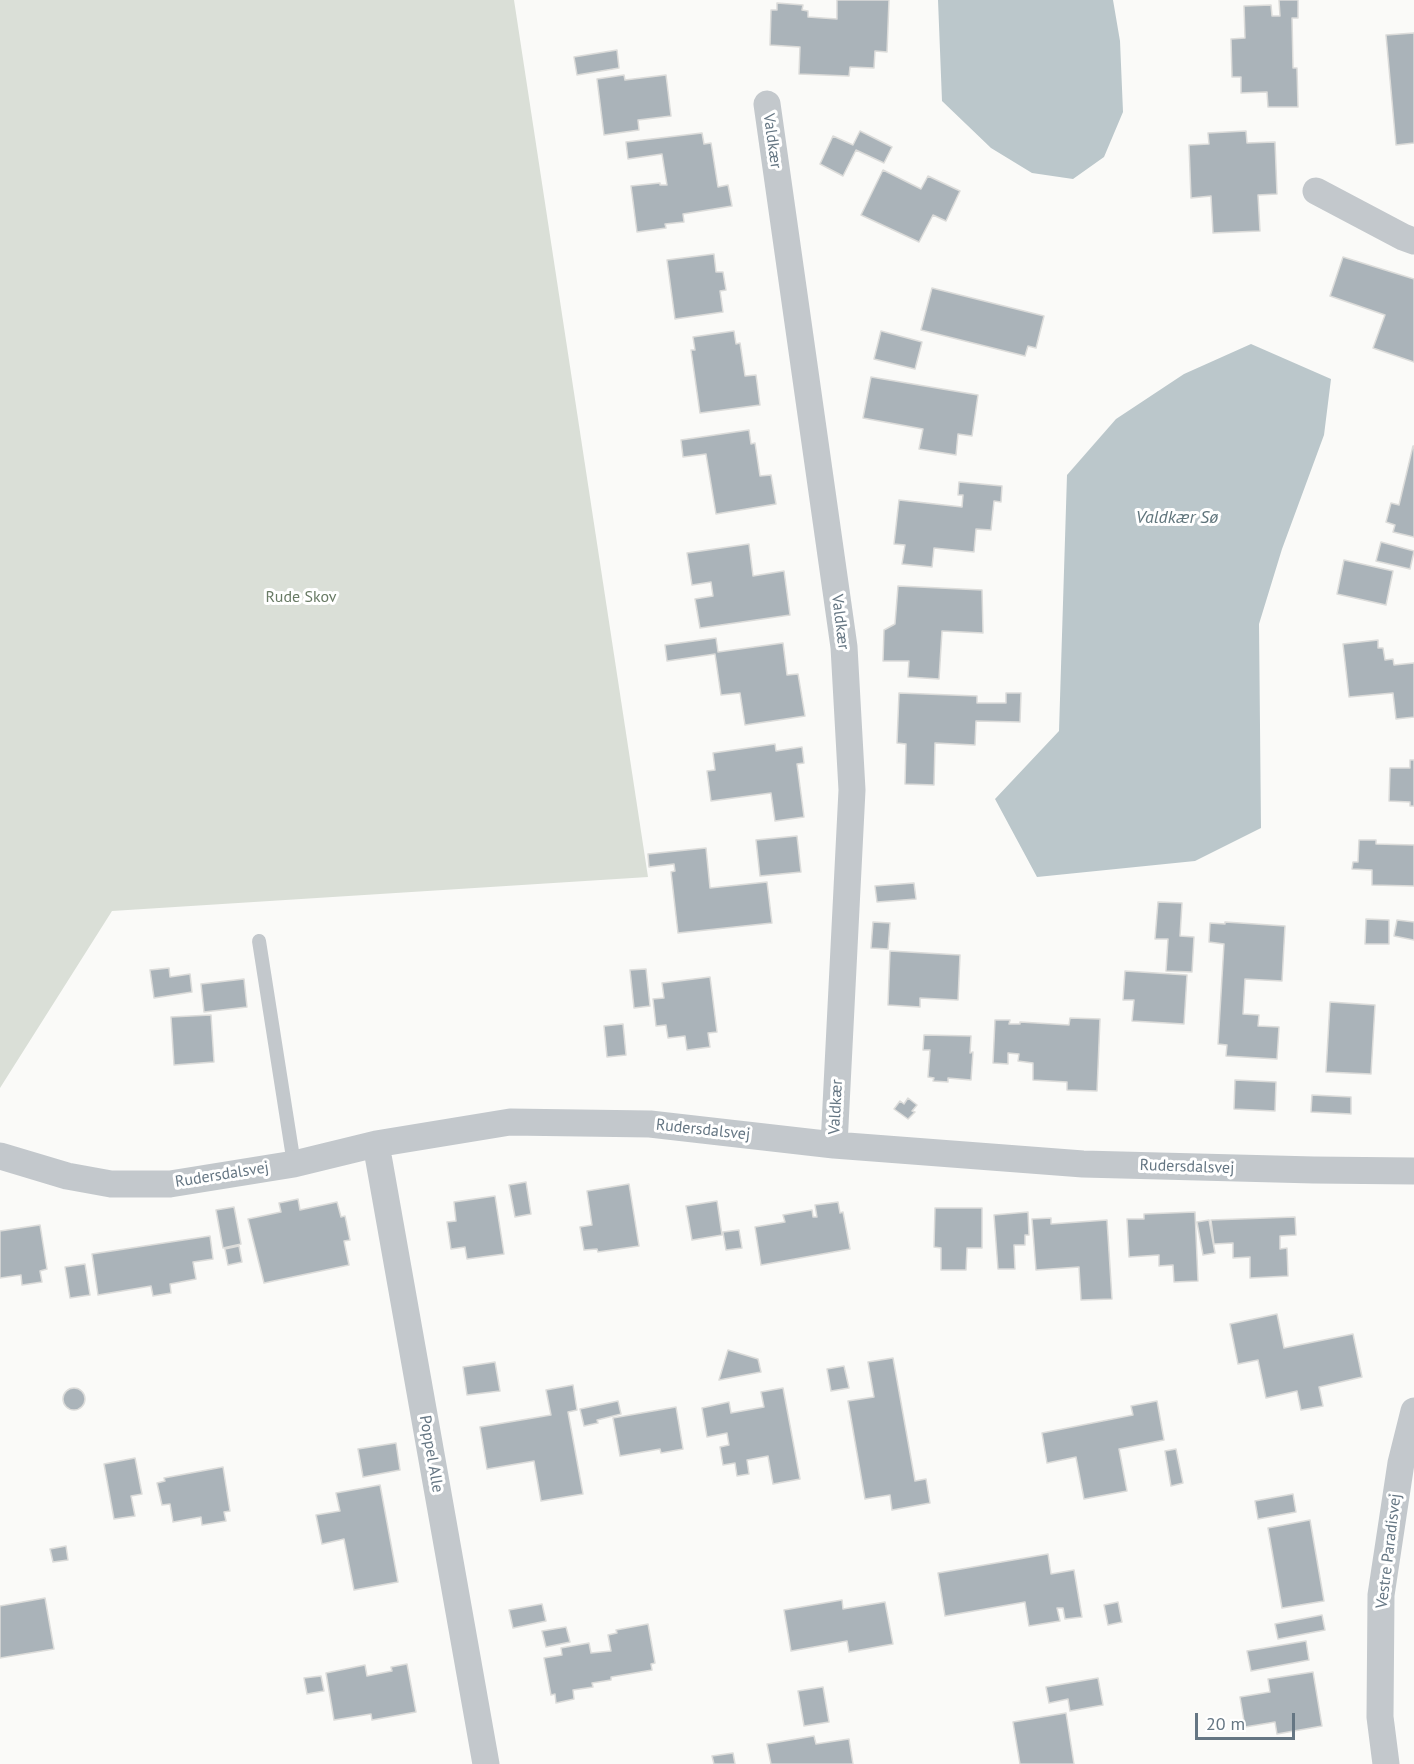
<!DOCTYPE html>
<html>
<head>
<meta charset="utf-8">
<style>
	body { margin:0 }
	#map { position:relative; width:1414px; height:1764px; overflow:hidden; background:#fafaf8; font-family:"PT Sans",sans-serif }
	canvas { display:block }
	.scale { position:absolute; left:1195px; top:1713px; width:100px; height:27px; box-sizing:border-box; border:3px solid #657683; border-top:0; padding-left:8px; font-size:18px; line-height:21px; white-space:nowrap; color:#657683; -webkit-text-stroke:4px #fff; paint-order:stroke }
</style>
</head>
<body>
<div id="map">
<canvas width="1414" height="1764"></canvas>
<div class="scale">20 m</div>
</div>
<script>
const g = document.querySelector('canvas').getContext('2d');
g.lineJoin = 'round';
function paint(path, color) {
  g.fillStyle = color;
  g.fill(path, 'evenodd');
}
function stroke(path, color, width, dash) {
  g.strokeStyle = color;
  g.lineWidth = width;
  g.lineCap = dash ? 'butt' : 'round';
  g.setLineDash(dash || []);
  g.stroke(path);
}
function write(font, color, halo, rows, align = 'center') {
  g.font = font + ' "PT Sans",sans-serif';
  g.lineWidth = 6;
  g.setLineDash([]);
  g.textBaseline = 'middle';
  g.strokeStyle = halo;
  g.fillStyle = color;
  for (const [text, x, y, turn = 0] of rows) {
    g.save();
    g.translate(x, y);
    g.rotate((+turn || 0) * Math.PI / 180);
    g.textAlign = isNaN(turn) ? turn : align;
    if (halo) g.strokeText(text, 0, 0);
    g.fillText(text, 0, 0);
    g.restore();
  }
}
paint(new Path2D(`
	M0,0H514L648,877L112,911L0,1088Z`), '#dadfd7');
paint(new Path2D(`
	M938,0H1113L1120,41L1123,112L1104,157L1073,179L1032,173L991,148L942,101Z
	M1251,344L1331,379L1324,435L1282,549L1259,624L1261,828L1195,861L1037,877L995,799L1059,731L1067,475L1116,419L1184,374Z`), '#bbc7cb');
const building = new Path2D(`
	M837,0H889L887,52L875,51L874,68L850,67L849,76L799,74L800,47L770,45L771,10H777V3L803,5L802,10L808,11V17L837,19Z
	M1279,0H1298V18H1292L1293,68H1297L1298,107H1268L1267,92L1241,93V77H1232L1231,39L1245,38L1244,6L1271,5L1272,16H1280Z
	M1414,33V143L1396,145L1386,35Z
	M617,50L619,68L577,75L574,57Z
	M624,75L625,80L666,75L671,116L638,120L639,130L604,135L597,79Z
	M860,131L892,147L884,163L856,150L843,176L820,164L833,136L853,145Z
	M1246,131L1247,143L1275,142L1277,194L1258,195L1260,231L1213,233L1211,196L1191,198L1189,145L1209,144L1208,133Z
	M702,133L704,144L711,143L718,187L728,185L732,206L683,214L684,222L665,224L666,228L637,232L631,186L660,183V185H667L662,154L628,159L626,142Z
	M883,170L921,189L928,176L960,191L946,221L933,215L919,242L861,215Z
	M714,254L716,272H723L726,290L720,291L723,312L675,319L667,260Z
	M1343,257L1414,279V362L1373,348L1385,315L1330,296Z
	M932,288L1044,316L1036,348L1028,346L1025,356L921,330Z
	M734,331L736,344L740,343L745,376L756,375L760,405L700,413L691,350H695L693,337Z
	M881,331L922,342L915,369L874,359Z
	M871,377L978,395L972,436L958,434L956,455L919,449L923,429L863,418Z
	M749,430L751,444L755,443L760,476L771,475L776,504L716,514L706,454L683,457L681,440Z
	M1413,446H1414V537L1393,532L1395,525L1386,522L1391,503L1399,505Z
	M959,482L1002,486L1001,502L994,501L991,530L976,529L974,552L934,548L932,567L902,564L905,545L894,544L899,500L962,507L963,495H958Z
	M1381,542L1414,551L1410,569L1376,561Z
	M749,544L753,576L784,571L790,615L700,628L695,599L713,596L711,582L692,585L687,553Z
	M1344,560L1393,571L1386,605L1337,594Z
	M898,586L982,590L983,633L942,631L939,679L908,677L909,661H883L884,630L895,624Z
	M716,638L718,652L783,643L787,675L798,674L805,716L745,725L740,693L721,695L715,654L667,661L665,645Z
	M1378,640V648H1383L1385,660L1393,659L1394,665L1414,663V717L1396,719L1393,693L1349,697L1343,644Z
	M899,693L977,696V703H1006V693H1021L1020,722L976,721L975,745L935,743L934,785L905,784L906,744L897,743Z
	M775,744L776,751L802,747L804,763L797,764L804,817L775,821L771,793L711,801L707,771L715,770L713,753Z
	M1410,760H1414V806H1410V802L1389,801L1390,768H1410Z
	M797,836L801,872L760,876L756,840Z
	M1359,840H1376V844L1414,845V886L1372,885V870L1352,869L1353,862H1358Z
	M706,848L710,888L767,882L772,923L678,933L671,872L675,871L674,864L649,867L648,854Z
	M914,883L916,899L877,902L875,886Z
	M1158,902L1182,903L1180,936L1194,937L1192,972L1166,971L1168,939H1155Z
	M1366,919L1389,920V944H1365Z
	M1397,920L1414,922V940L1394,936Z
	M873,922L890,923L888,949L871,948Z
	M1225,922L1285,926L1282,981L1245,979L1243,1014L1259,1015L1258,1026L1279,1027L1277,1059L1226,1056L1227,1045L1218,1044L1224,944L1209,942L1210,923L1225,924Z
	M890,951L960,955L958,1000L920,998V1007L888,1005Z
	M169,968L170,977L190,974L192,992L154,998L150,970Z
	M646,969L650,1006L634,1008L630,970Z
	M1125,971L1187,975L1184,1024L1132,1021L1134,1000H1123Z
	M710,977L717,1032L708,1033L710,1047L687,1050L685,1036L668,1038L666,1025L656,1026L653,999L664,998L662,983Z
	M244,979L247,1007L204,1012L201,984Z
	M1330,1002L1375,1005L1371,1074L1326,1072Z
	M211,1015L214,1062L174,1065L171,1017Z
	M1070,1018L1100,1019L1097,1091L1067,1090V1082L1033,1080V1063L1018,1061L1019,1054L1008,1053V1064L993,1063L995,1020H1010L1009,1024H1020V1022L1069,1025Z
	M623,1024L626,1055L607,1057L604,1026Z
	M924,1035L971,1036L970,1053L973,1052L971,1080L948,1078V1082L933,1081L934,1078L928,1077L930,1050H923Z
	M1235,1080L1276,1082L1275,1111L1234,1109Z
	M1312,1095L1351,1097V1114L1311,1112Z
	M908,1098L917,1105L912,1111L915,1112L908,1119L894,1109L900,1101L904,1104Z
	M526,1182L531,1214L515,1217L509,1185Z
	M629,1184L639,1246L598,1252L597,1249L584,1250L580,1227L592,1225L587,1191Z
	M495,1196L504,1254L467,1259L465,1247L451,1249L447,1222L456,1221L454,1202Z
	M298,1199L300,1210L337,1202L341,1217L345,1216L350,1240L344,1241L349,1265L264,1283L248,1219L281,1212L279,1203Z
	M717,1201L722,1235L692,1240L686,1206Z
	M838,1202L840,1213L843,1212L850,1249L761,1265L755,1227L785,1222L783,1215L812,1210L813,1217H817L815,1205Z
	M234,1207L241,1244L223,1248L216,1210Z
	M935,1208H982V1248H967L966,1270H941V1248L934,1247Z
	M1028,1212L1029,1235H1025V1245H1014L1015,1269H998L994,1215Z
	M1195,1212L1198,1281L1174,1282L1173,1265L1159,1266V1255L1129,1257L1127,1219H1144V1214Z
	M1295,1217L1296,1235L1280,1236V1249L1287,1248L1288,1276L1250,1278V1257L1233,1258V1243L1214,1244L1211,1220Z
	M1051,1218V1224L1107,1220L1112,1299L1081,1300L1079,1267L1036,1270L1032,1219Z
	M1209,1220L1215,1253L1203,1255L1197,1222Z
	M40,1225L47,1269L40,1271L42,1282L22,1285L21,1275L0,1278V1231Z
	M739,1230L742,1248L726,1250L723,1232Z
	M210,1236L213,1259L193,1262L196,1279L170,1284L171,1293L153,1296L151,1286L98,1295L92,1254Z
	M239,1246L242,1262L228,1265L225,1249Z
	M85,1264L90,1295L70,1298L65,1267Z
	M1277,1314L1284,1348L1353,1334L1362,1377L1319,1387L1323,1406L1301,1410L1297,1391L1266,1398L1258,1360L1238,1364L1230,1324Z
	M728,1350L758,1359L761,1372L719,1380Z
	M893,1358L915,1481L926,1479L930,1503L892,1510L890,1495L865,1499L848,1401L874,1397L868,1362Z
	M495,1362L500,1391L467,1395L463,1367Z
	M844,1366L849,1388L831,1391L827,1369Z
	M573,1385L577,1410L568,1412L583,1494L541,1501L534,1461L487,1469L480,1427L551,1415L546,1390Z
	M783,1388L800,1479L773,1484L768,1456L747,1460L749,1474L737,1476L735,1463L723,1465L720,1447L729,1445L727,1433L707,1437L702,1408L729,1402L731,1413L764,1407L761,1392Z
	M63 1399a11 11 0 1 1 22 0a11 11 0 1 1-22 0Z
	M618,1401L621,1414L597,1420L598,1423L584,1426L580,1409Z
	M1157,1401L1164,1440L1119,1449L1127,1491L1084,1499L1076,1457L1047,1463L1042,1433L1133,1415L1131,1406Z
	M676,1407L683,1449L661,1453L660,1449L620,1456L613,1418Z
	M396,1443L400,1470L363,1477L358,1449Z
	M1176,1449L1183,1483L1171,1486L1165,1451Z
	M135,1458L142,1494L131,1496L135,1516L114,1519L104,1464Z
	M223,1467L230,1511L224,1512L226,1521L202,1525L201,1517L173,1522L170,1504L162,1505L157,1483L165,1481L164,1478Z
	M380,1485L398,1582L354,1590L344,1539L322,1544L316,1515L340,1511L336,1493Z
	M1293,1494L1296,1512L1258,1519L1255,1501Z
	M1310,1520L1324,1601L1282,1608L1268,1528Z
	M66,1546L68,1560L53,1562L50,1549Z
	M1048,1554L1051,1574L1074,1570L1082,1617L1065,1619L1063,1608H1057L1060,1621L1029,1626L1025,1602L945,1616L938,1573Z
	M45,1598L54,1649L0,1658V1606Z
	M842,1600L843,1609L885,1602L893,1644L849,1652L847,1641L791,1651L784,1610Z
	M1118,1602L1122,1622L1108,1625L1104,1605Z
	M542,1604L546,1621L513,1628L509,1610Z
	M1322,1615L1325,1630L1278,1639L1275,1624Z
	M648,1624L655,1663L651,1664L652,1670L611,1677V1680L592,1683L593,1687L573,1690L574,1699L556,1703L555,1694L551,1695L544,1658L562,1655L561,1648L589,1643L591,1653L611,1651L608,1635L617,1633L616,1630Z
	M566,1627L570,1642L546,1647L542,1631Z
	M1306,1641L1309,1660L1251,1671L1247,1651Z
	M407,1664L416,1712L372,1720L371,1714L334,1720L326,1673L365,1665L367,1676L392,1671L391,1667Z
	M1313,1672L1322,1726L1277,1734L1275,1722L1245,1727L1240,1697L1270,1692L1268,1679Z
	M321,1676L324,1691L307,1694L304,1678Z
	M1098,1678L1103,1705L1070,1711L1068,1699L1049,1703L1046,1687Z
	M823,1687L829,1722L804,1726L798,1691Z
	M1066,1713L1074,1764H1020L1013,1722Z
	M814,1736L816,1744L849,1739L853,1764H771L767,1744Z
	M733,1753L735,1764H714L712,1756Z`);
paint(building, '#aab3b9');
stroke(building, '#dcdcda', 1.5);
stroke(new Path2D(`
	M259,941L294,1164`), '#c3c8cc', 14);
stroke(new Path2D(`
	M767,104L844,647L852,790L834,1145
	M1316,191L1403,237L1414,241
	M376,1144L486,1764
	M0,1156L67,1176L111,1184H170L294,1164L376,1144L510,1122L650,1124L834,1145L1083,1164L1314,1170L1414,1171
	M1386,1764L1380,1717L1381,1595L1401,1463L1414,1411`), '#c3c8cc', 27);
write('16px', '#657683', '#fff', [
	["Valdkær",772,141,82],
	["Valdkær",840,622,83],
	["Valdkær",836,1107,-87],
	["Rudersdalsvej",703,1130,6],
	["Rudersdalsvej",1187,1167,2],
	["Rudersdalsvej",222,1175,-9],
	["Poppel Alle",431,1454,80],
	["Vestre Paradisvej",1389,1551,-83]
]);
write('16px', '#687a64', '#fff', [
	["Rude Skov",301,597]
]);
write('italic 18px', '#60757c', '#fff', [
	["Valdkær Sø",1177,518]
]);
</script>
</body>
</html>
